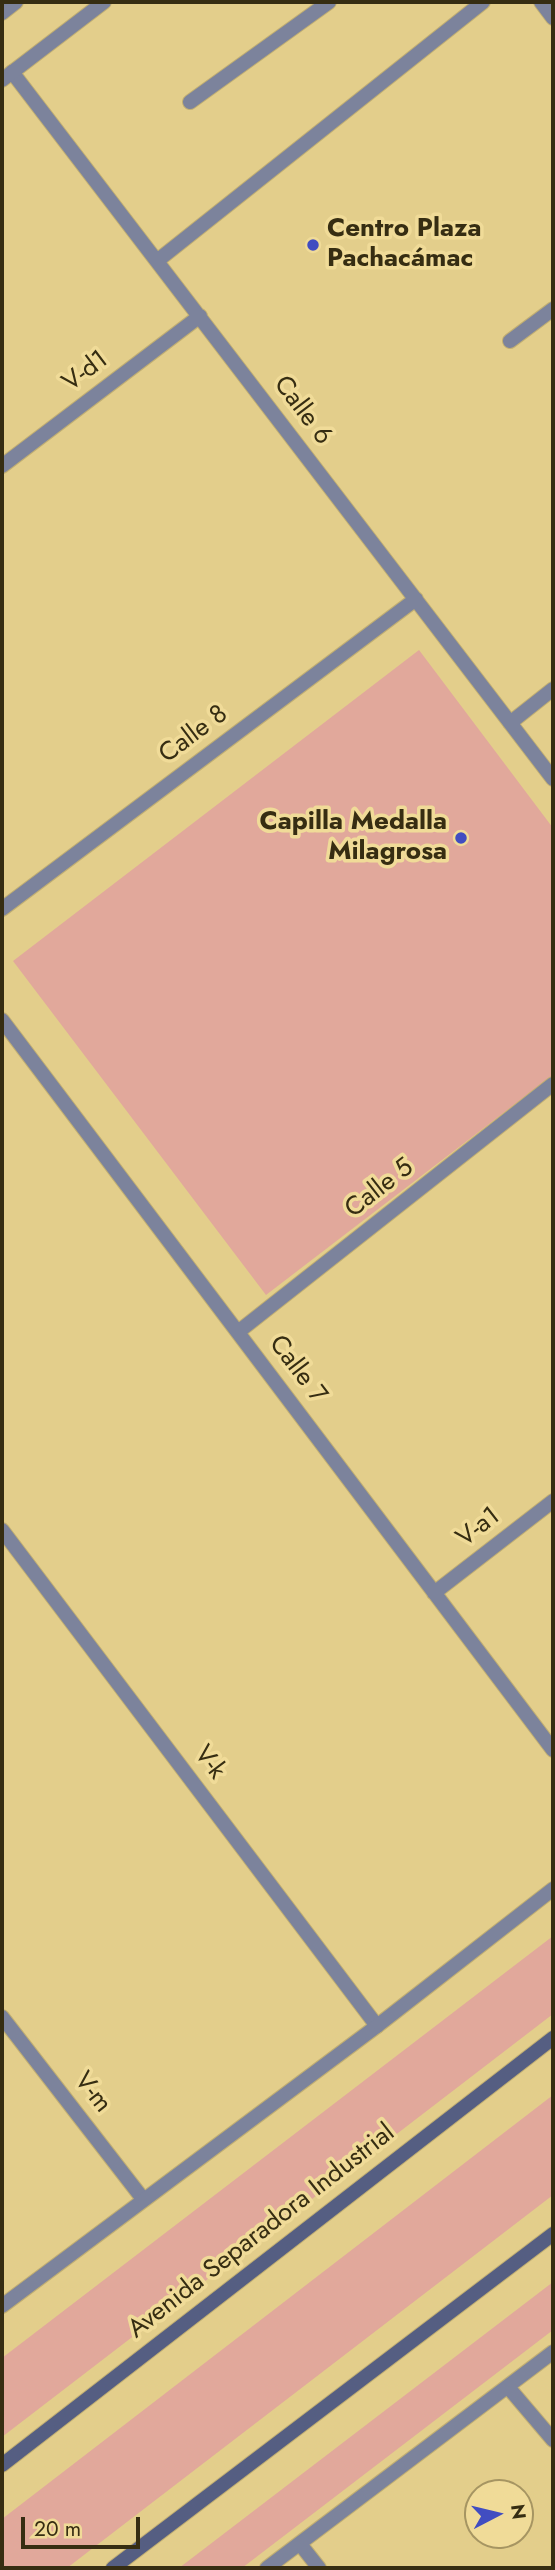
<!DOCTYPE html>
<html>
<head>
<meta charset="utf-8">
<style>
	body { margin:0 }
	#map { position:relative; width:555px; height:2570px; overflow:hidden; background:#e3ce8b; font-family:Jost,sans-serif }
	canvas { display:block }
	.frame { position:absolute; inset:0; border:4px solid #362d12; pointer-events:none }
	.north { position:absolute; left:464px; top:2479px; width:70px; height:70px; box-sizing:border-box; background:#f0db98; border:2px solid #a69562; border-radius:50%; rotate:83deg; font-size:19px; font-weight:700; line-height:28px; text-align:center; color:#362d12 }
	.north::after { content:''; display:block; margin:auto; width:24px; height:32px; background:#414dc1; clip-path:polygon(50% 0,100% 100%,50% 72%,0 100%) }
	.scale { position:absolute; left:21px; top:2517px; width:119px; height:32px; box-sizing:border-box; border:4px solid #362d12; border-top:0; padding-left:9px; font-size:21px; line-height:24px; white-space:nowrap; color:#362d12; -webkit-text-stroke:5px #f0db98; paint-order:stroke }
</style>
</head>
<body>
<div id="map">
<canvas width="555" height="2570"></canvas>
<div class="frame"></div>
<div class="north">N</div>
<div class="scale">20 m</div>
</div>
<script>
const g = document.querySelector('canvas').getContext('2d');
g.lineJoin = 'round';
function paint(path, color) {
  g.fillStyle = color;
  g.fill(path, 'evenodd');
}
function stroke(path, color, width, dash) {
  g.strokeStyle = color;
  g.lineWidth = width;
  g.lineCap = dash ? 'butt' : 'round';
  g.setLineDash(dash || []);
  g.stroke(path);
}
function write(font, color, halo, rows, align = 'center') {
  g.font = font + ' Jost,sans-serif';
  g.lineWidth = 7;
  g.setLineDash([]);
  g.textBaseline = 'middle';
  g.strokeStyle = halo;
  g.fillStyle = color;
  for (const [text, x, y, turn = 0] of rows) {
    g.save();
    g.translate(x, y);
    g.rotate((+turn || 0) * Math.PI / 180);
    g.textAlign = isNaN(turn) ? turn : align;
    if (halo) g.strokeText(text, 0, 0);
    g.fillText(text, 0, 0);
    g.restore();
  }
}
paint(new Path2D(`
	M419,650L553,828V1075L266,1295L13,961Z
	M553,1936V2014L2,2437V2358Z
	M553,2095V2195L67,2568H2V2519Z
	M553,2282V2330L242,2568H179Z`), '#e1a89b');
const service = new Path2D(`
	M190,102L329,2`);
const minor = new Path2D(`
	M541,2L553,18
	M12,72L553,779
	M157,261L483,2
	M510,341L553,309
	M2,466L200,316
	M510,723L553,689
	M2,909L416,599
	M2,1020L553,1750
	M238,1332L553,1084
	M2,1530L377,2026
	M434,1593L553,1501
	M2,2017L143,2199
	M508,2387L553,2440
	M300,2544L319,2568
	M267,2568L553,2352`);
const tertiary = new Path2D(`
	M2,13L16,2
	M2,80L104,2
	M2,2306L377,2026L553,1889`);
const secondary = new Path2D(`
	M2,2465L553,2038
	M113,2568L553,2234`);
stroke(service, '#c0ae73', 16);
stroke(minor, '#c0ae73', 16);
stroke(tertiary, '#c0ae73', 16);
stroke(secondary, '#c0ae73', 16);
stroke(service, '#7c839c', 14);
stroke(minor, '#7c839c', 14);
stroke(tertiary, '#7c839c', 14);
stroke(secondary, '#555e82', 14);
for (const [x, y, r, color] of [
	[313,245,7,"#414dc1"],
	[461,838,7,"#414dc1"]
]) {
  const dot = new Path2D();
  dot.arc(x, y, r, 0, 2 * Math.PI);
  g.fillStyle = color;
  g.fill(dot);
  stroke(dot, '#f0db98', 2.5);
}
write('bold 26px', '#362d12', '#f0db98', [
	["Centro Plaza",327,230],
	["Pachacámac",327,260],
	["Capilla Medalla",447,823,"right"],
	["Milagrosa",447,853,"right"]
], 'left');
write('26px', '#362d12', '#f0db98', [
	["V-d1",86,372,-37],
	["Calle 6",302,411,53],
	["Calle 8",194,735,-37],
	["Calle 5",380,1189,-38],
	["Calle 7",297,1370,53],
	["V-a1",479,1528,-38],
	["V-k",209,1763,53],
	["V-m",92,2093,52],
	["Avenida Separadora Industrial",262,2232,-38]
]);
</script>
</body>
</html>
